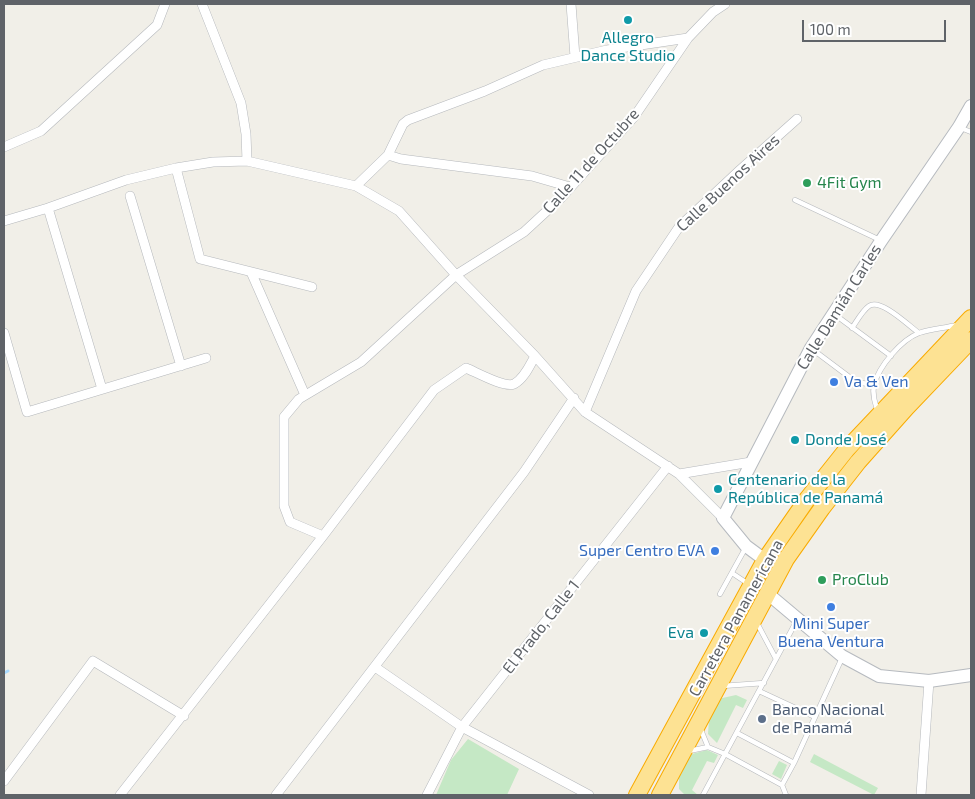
<!DOCTYPE html>
<html>
<head>
<meta charset="utf-8">
<style>
	body { margin:0 }
	#map { position:relative; width:975px; height:799px; overflow:hidden; background:#f1efe8; font-family:"Exo 2",sans-serif }
	canvas { display:block }
	.frame { position:absolute; inset:0; border:5px solid #5f6368; pointer-events:none }
	.scale { position:absolute; left:802px; top:20px; width:144px; height:22px; box-sizing:border-box; border:2px solid #5f6368; border-top:0; padding-left:6px; font-size:15px; line-height:18px; white-space:nowrap; color:#5f6368; -webkit-text-stroke:4px #fff; paint-order:stroke }
</style>
</head>
<body>
<div id="map">
<canvas width="975" height="799"></canvas>
<div class="frame"></div>
<div class="scale">100 m</div>
</div>
<script>
const g = document.querySelector('canvas').getContext('2d');
g.lineJoin = 'round';
function paint(path, color) {
  g.fillStyle = color;
  g.fill(path, 'evenodd');
}
function stroke(path, color, width, dash) {
  g.strokeStyle = color;
  g.lineWidth = width;
  g.lineCap = dash ? 'butt' : 'round';
  g.setLineDash(dash || []);
  g.stroke(path);
}
function write(font, color, halo, rows, align = 'center') {
  g.font = font + ' "Exo 2",sans-serif';
  g.lineWidth = 4;
  g.setLineDash([]);
  g.textBaseline = 'middle';
  g.strokeStyle = halo;
  g.fillStyle = color;
  for (const [text, x, y, turn = 0] of rows) {
    g.save();
    g.translate(x, y);
    g.rotate((+turn || 0) * Math.PI / 180);
    g.textAlign = isNaN(turn) ? turn : align;
    if (halo) g.strokeText(text, 0, 0);
    g.fillText(text, 0, 0);
    g.restore();
  }
}
paint(new Path2D(`
	M736,695L747,700L743,708L736,705L717,743L708,734L709,719L718,699Z
	M468,739L519,769L507,795H436L451,760Z
	M707,750L718,755L714,763L707,761L692,790L698,795H685L679,789V774L688,755Z
	M814,754L878,788L874,795L810,762Z
	M779,761L787,765L781,779L772,774Z`), '#c5e8c5');
stroke(new Path2D(`
	M4,673L8,671`), '#aadaff', 3);
const lane = new Path2D(`
	M961,128L971,132
	M795,200L880,240
	M834,314L891,356
	M852,328C857,321 862,311 869,306C881,298 909,326 919,333
	M812,349L856,382L874,385
	M878,412C875,403 872,394 874,385C879,366 901,340 919,333C931,329 945,328 957,325
	M732,573L747,583
	M720,594L746,547
	M757,623L776,659
	M722,686L764,683
	M759,691L815,717
	M701,730L708,747
	M737,733L794,763
	M689,751L708,747L725,754L782,785L786,795
	M782,785L794,763L842,658
	M703,795L797,620`);
const street = new Path2D(`
	M202,4L241,103L246,134L247,161
	M571,4L575,57
	M4,147L41,131L157,25L165,4
	M388,155L401,159L532,176L570,187
	M176,168L200,259L312,287
	M356,186L388,155L403,124L408,120L485,91L543,65L607,50L688,38
	M130,196L181,366
	M48,208L102,389
	M4,221L48,208L126,180L176,168L213,162L247,161L356,186L399,211L456,275L535,356L585,412L679,474L723,518
	M251,272L305,395
	M4,333L27,412L206,358
	M585,412L636,291L679,227L741,169L797,119
	M679,474L751,462
	M323,536L290,522L284,506V417L299,399L361,362L456,275L524,232L562,197L634,117L688,38L713,12L725,4
	M375,667L462,727L589,795
	M4,781L93,661L184,716
	M120,795L323,536L434,390L466,368C476,372 504,388 514,384C524,379 530,365 535,356
	M276,795L524,472L574,398
	M427,795L462,727L668,466
	M921,795L929,681`);
const secondary = new Path2D(`
	M765,560L746,546L723,518L811,348L881,241L959,127L971,106
	M767,593L842,656L879,676L929,681L971,675`);
const highway = new Path2D(`
	M637,795L765,560L808,498L847,449L971,318
	M660,795L786,559L822,508L858,462L907,407L971,340`);
stroke(lane, '#b5b8bc', 5.5);
stroke(street, '#b5b8bc', 10);
stroke(secondary, '#b6babf', 14);
stroke(highway, '#f9ab00', 18);
stroke(lane, '#fff', 4.5);
stroke(street, '#fff', 9);
stroke(secondary, '#fff', 12);
stroke(highway, '#fde293', 16);
for (const [x, y, r, color] of [
	[628,20,5,"#0f9aa8"],
	[807,183,5,"#2e9e5b"],
	[834,382,5,"#3f7fe0"],
	[795,440,5,"#0f9aa8"],
	[718,489,5,"#0f9aa8"],
	[715,551,5,"#3f7fe0"],
	[822,580,5,"#2e9e5b"],
	[831,607,5,"#3f7fe0"],
	[704,633,5,"#0f9aa8"],
	[762,719,5,"#5c6f8a"]
]) {
  const dot = new Path2D();
  dot.arc(x, y, r, 0, 2 * Math.PI);
  g.fillStyle = color;
  g.fill(dot);
  stroke(dot, '#fff', 2);
}
write('16px', '#0d838f', '#fff', [
	["Allegro",628,38,"center"],
	["Dance Studio",628,56,"center"],
	["Donde José",805,440],
	["Centenario de la",728,480],
	["República de Panamá",728,498],
	["Eva",694,633,"right"]
], 'left');
write('16px', '#5f6368', '#fff', [
	["Calle 11 de Octubre",591,161,-48],
	["Calle Buenos Aires",728,183,-43],
	["Calle Damián Carles",839,307,-58],
	["Carretera Panamericana",736,618,-61],
	["El Prado, Calle 1",541,627,-52]
]);
write('16px', '#27864d', '#fff', [
	["4Fit Gym",817,183],
	["ProClub",832,580]
], 'left');
write('16px', '#366cbe', '#fff', [
	["Va & Ven",844,382],
	["Super Centro EVA",705,551,"right"],
	["Mini Super",831,624,"center"],
	["Buena Ventura",831,642,"center"]
], 'left');
write('16px', '#4e5e75', '#fff', [
	["Banco Nacional",772,710],
	["de Panamá",772,728]
], 'left');
</script>
</body>
</html>
